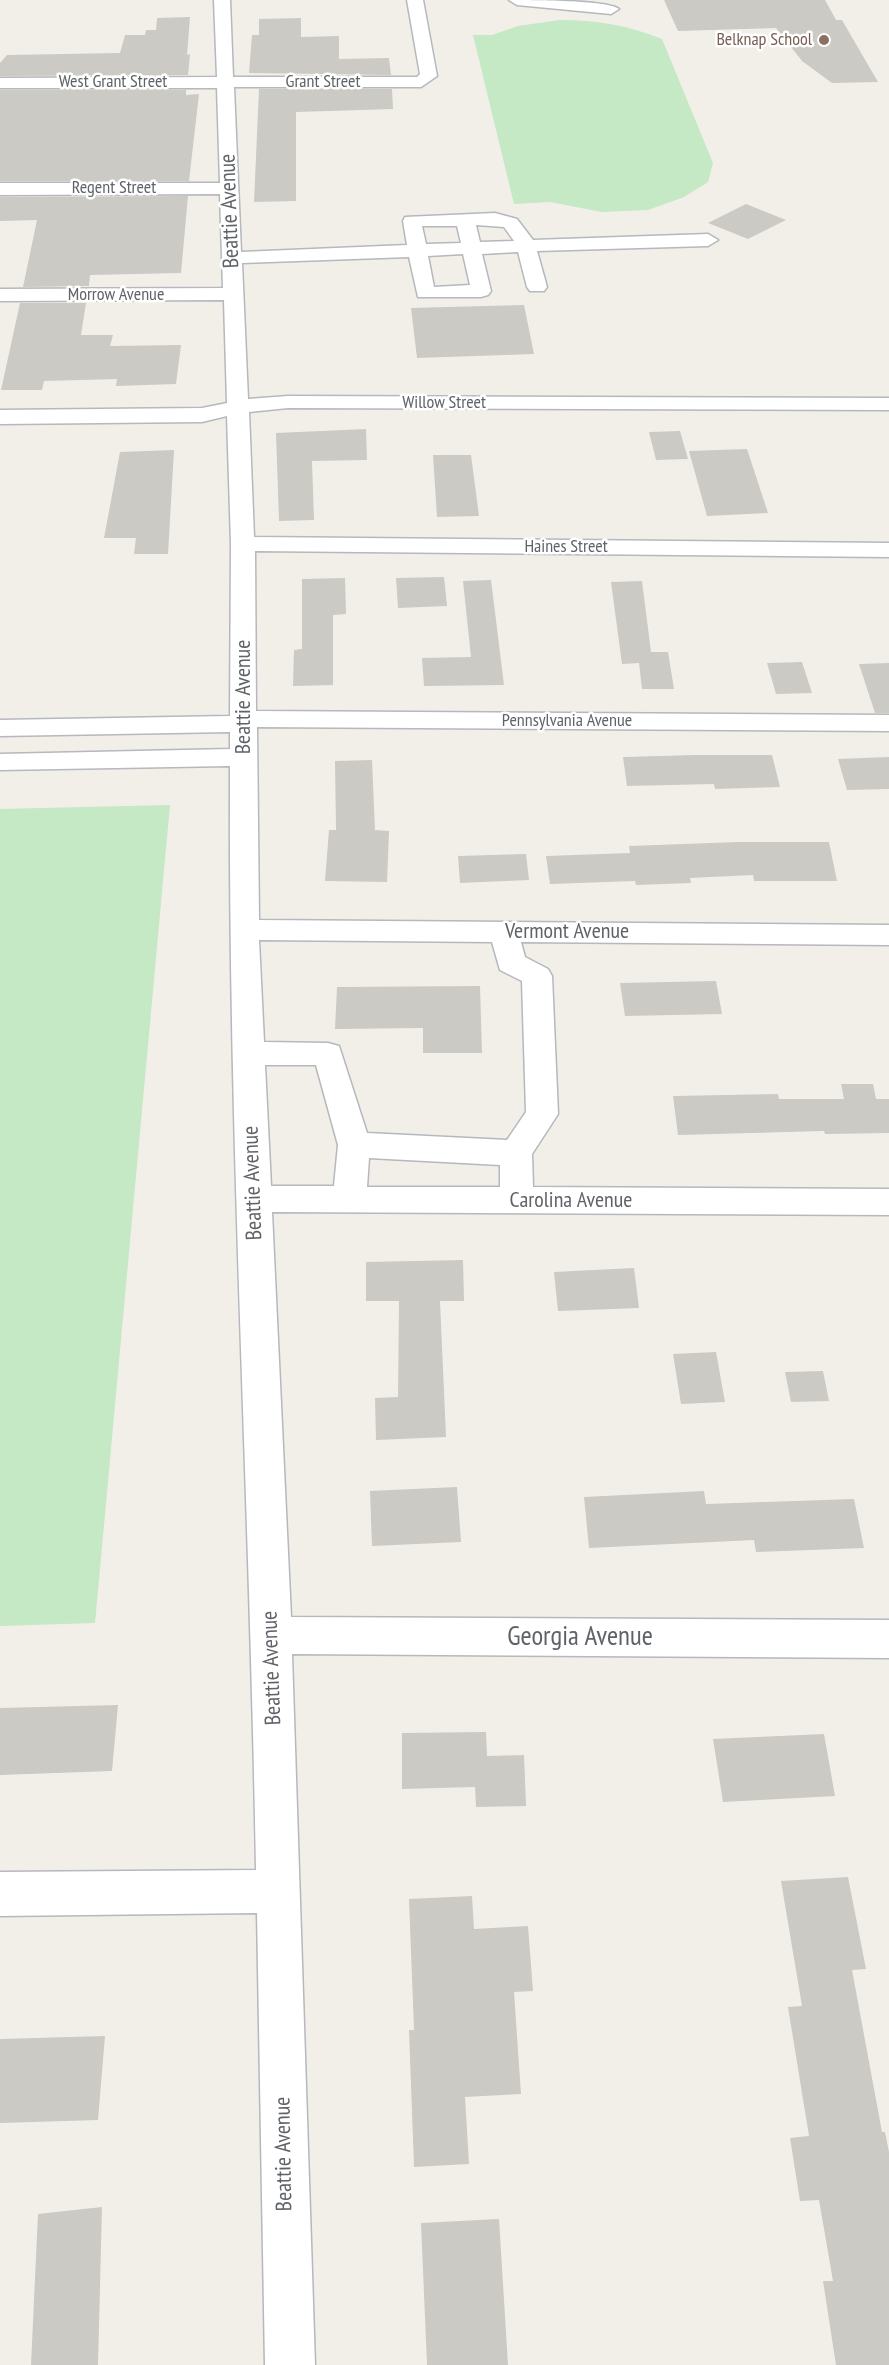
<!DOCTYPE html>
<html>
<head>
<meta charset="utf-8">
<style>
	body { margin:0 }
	canvas { display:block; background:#f1efe8 }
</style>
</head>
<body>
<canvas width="889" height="2365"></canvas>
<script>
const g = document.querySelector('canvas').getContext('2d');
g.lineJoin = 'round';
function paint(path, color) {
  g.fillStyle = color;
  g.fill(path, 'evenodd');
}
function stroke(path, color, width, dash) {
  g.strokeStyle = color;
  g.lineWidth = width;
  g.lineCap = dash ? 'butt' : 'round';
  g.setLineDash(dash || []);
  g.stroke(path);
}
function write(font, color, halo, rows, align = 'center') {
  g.font = font + ' "PT Sans Narrow",sans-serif';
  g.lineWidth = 5;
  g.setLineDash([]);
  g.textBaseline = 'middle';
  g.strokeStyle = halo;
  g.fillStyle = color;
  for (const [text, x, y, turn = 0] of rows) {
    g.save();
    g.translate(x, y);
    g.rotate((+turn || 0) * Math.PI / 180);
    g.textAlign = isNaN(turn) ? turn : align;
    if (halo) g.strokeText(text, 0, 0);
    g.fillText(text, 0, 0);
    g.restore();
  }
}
paint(new Path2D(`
	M560,20C595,20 628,25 662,39L713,163L708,182L684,197L648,210L602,212L550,202L514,204L473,35H492L518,26Z
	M170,805L95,1623L0,1626V809Z`), '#c5e8c5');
paint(new Path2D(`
	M664,0H825L836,20H842L878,82L832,83L802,61L776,28L678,31Z
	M190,17L187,55L190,54L188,75L0,76V63L7,55L120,53L125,35H145L146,30H156L157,18Z
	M301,18V37L339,36V59L389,58L391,75L249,73L252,35H259V19Z
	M259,89H392L393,109L296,112V201L254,202Z
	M0,90H186V95L199,94L189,181H0Z
	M188,196L181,273L90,275L89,286L23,287L37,220L0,221V197Z
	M746,204L786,220L748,239L708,223Z
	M20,303H86L81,335H113L110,346L181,345L176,384L116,386L117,379L44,381L42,390H1Z
	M524,305L534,354L417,358L411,308Z
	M366,429L367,460L312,461L314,520L279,521L276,433Z
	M680,431L688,459L656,460L649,432Z
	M747,449L768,513L707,516L689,451Z
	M174,450L168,554H134L136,538H104L120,452Z
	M433,455H471L479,516L437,517Z
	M444,577L447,606L398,608L396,578Z
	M345,578L346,614L333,615V685L293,686L294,650L302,649V579Z
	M491,580L504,685L424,686L422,658L471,657L463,581Z
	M642,581L651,652H668L674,689H642L639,663L622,664L611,582Z
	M802,662L812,693L776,694L767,663Z
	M889,663V713H875L859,664Z
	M697,755H772L780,787L715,789L714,784L627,786L623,757Z
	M889,757V789L847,790L838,759Z
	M372,760L375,830L389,831L387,882L325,881L329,830H336L335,761Z
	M738,842H829L837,881H754L753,875L690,878L691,883L636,885L635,881L550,884L546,856L630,853L629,846Z
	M526,854L529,880L460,883L458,856Z
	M716,981L722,1014L625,1016L620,983Z
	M480,986L482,1053H423V1028L335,1029L337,987Z
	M841,1084H873L876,1099H889V1133L825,1134L824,1131L678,1135L673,1096L778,1094L779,1099H844Z
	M463,1260L464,1301H440L446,1437L376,1440L375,1398L398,1397L399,1301H366V1262Z
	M634,1268L639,1308L558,1311L554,1272Z
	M716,1352L725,1402L681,1404L673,1354Z
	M823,1371L829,1401L791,1402L785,1372Z
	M457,1487L461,1542L372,1546L370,1491Z
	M704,1491L706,1504L854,1499L864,1548L756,1552L754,1540L589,1548L584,1497Z
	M118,1705L112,1771L0,1775V1708Z
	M486,1732L487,1756L524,1755L526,1806L476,1807L475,1787L402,1789V1733Z
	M824,1734L835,1796L723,1802L713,1739Z
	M848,1877L866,1969L852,1970L882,2132H885L889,2152V2365H836L823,2281H833L819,2200L800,2201L790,2138L809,2136L788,2007L802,2006L781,1881Z
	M472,1896L474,1929L528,1926L533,1991L514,1992L521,2094L465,2097L469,2164L414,2167L409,2030H414L409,1899Z
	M105,2036L98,2120L0,2123V2039Z
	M102,2207L98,2365H31L38,2214Z
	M499,2219L508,2365H427L421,2223Z`), '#cccac5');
const minor = new Path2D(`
	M214,0H230L233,77H417L420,74L407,0H423L437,76L421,87H234L241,252L407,245L403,221L405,217L495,213L517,219L533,240L708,234L718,240L708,246L537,251L547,287L544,291H530L527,287L518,252L482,254L491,291L488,295L481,297H418L409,257L242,263L248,399L288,396L889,398V410L288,408L249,412L254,537L889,543V557L255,551L256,711L889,715V731L257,727L259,920L889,925V945L521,942L525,957L548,969L552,976L558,1114L532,1154L533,1187L889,1189V1215L272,1212L291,1617L889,1620V1658L292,1654L315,2365H265L257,1913L0,1916V1872L256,1870C250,1501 228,1134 230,766L0,770V754L230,749V732L0,736V720L230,716L231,544L227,416L202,422L0,424V410L202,408L227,403L224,300L0,301V289L223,288L220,194L0,195V183H220L217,88H0V78L217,77ZM476,225L504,227L514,241L480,242ZM422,226H457L461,243L426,244ZM463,254L470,285L434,287L428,256ZM259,940L492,942L500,970L522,981L526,1112L507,1140L367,1133L339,1046L328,1043L264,1042ZM265,1065H316L338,1145L334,1186H271ZM369,1158L500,1165V1187H367Z
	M509,0C528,0 609,0 619,9L611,14L517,5Z`);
stroke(minor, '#b5b8bc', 3);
paint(minor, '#fff');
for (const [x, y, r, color] of [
	[824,40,6,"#8d6e63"]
]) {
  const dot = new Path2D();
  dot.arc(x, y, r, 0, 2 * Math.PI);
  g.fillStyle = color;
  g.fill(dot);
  stroke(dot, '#fff', 2);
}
write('18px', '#785e54', '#fff', [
	["Belknap School",812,40]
], 'right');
write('18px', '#5f6368', '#fff', [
	["West Grant Street",113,82],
	["Grant Street",323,82],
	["Regent Street",114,188],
	["Morrow Avenue",116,295],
	["Willow Street",444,403],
	["Haines Street",566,547],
	["Pennsylvania Avenue",567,721]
]);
write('22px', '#5f6368', '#fff', [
	["Beattie Avenue",230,211,-92],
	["Beattie Avenue",244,697,-90],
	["Vermont Avenue",567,932],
	["Beattie Avenue",253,1183,-92],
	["Carolina Avenue",571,1201],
	["Beattie Avenue",272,1668,-92],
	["Beattie Avenue",284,2154,-91]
]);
write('27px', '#5f6368', '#fff', [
	["Georgia Avenue",580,1637]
]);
</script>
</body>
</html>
